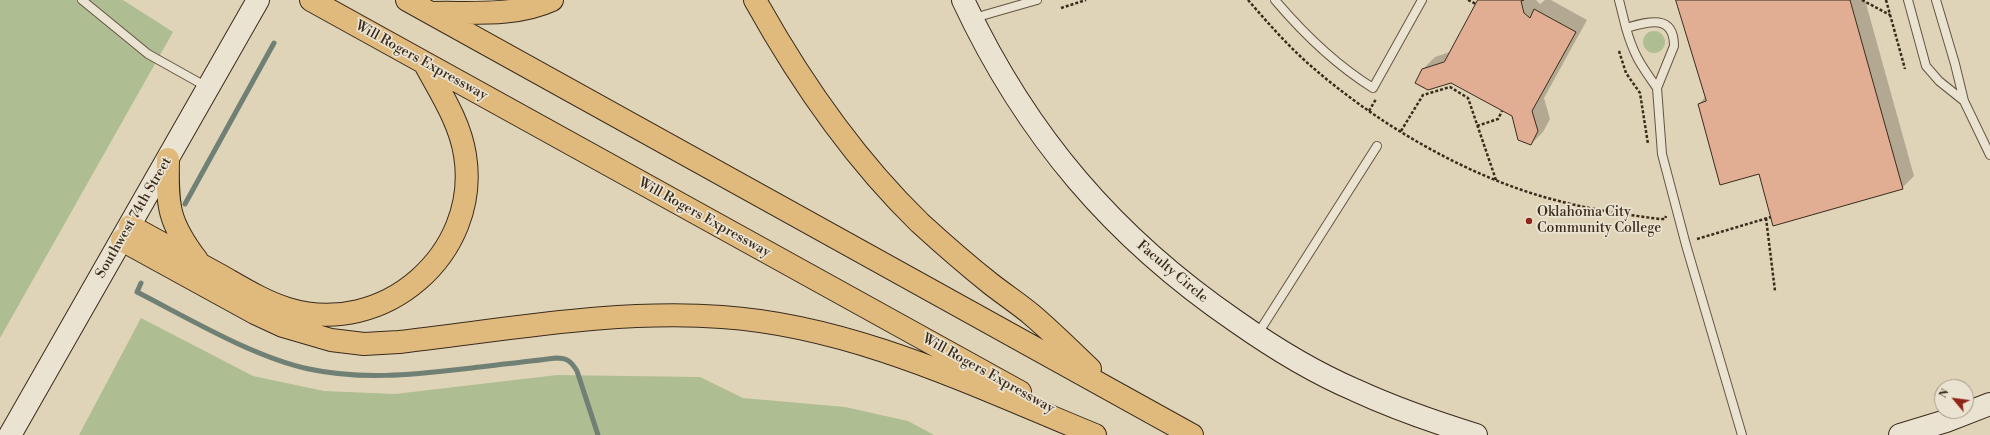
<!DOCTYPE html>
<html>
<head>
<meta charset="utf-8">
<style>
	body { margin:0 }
	#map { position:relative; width:1990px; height:435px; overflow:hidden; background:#e0d4b8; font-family:"Libre Bodoni",serif }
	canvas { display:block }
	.north { position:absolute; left:1934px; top:379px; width:40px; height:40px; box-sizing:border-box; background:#ebe3d1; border:1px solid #a49989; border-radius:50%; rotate:299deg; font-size:11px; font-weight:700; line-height:16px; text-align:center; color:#3a2b1c }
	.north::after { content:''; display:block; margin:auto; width:14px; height:18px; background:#8f2418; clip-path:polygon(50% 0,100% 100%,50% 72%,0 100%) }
</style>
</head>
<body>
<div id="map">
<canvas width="1990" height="435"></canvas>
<div class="north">N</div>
</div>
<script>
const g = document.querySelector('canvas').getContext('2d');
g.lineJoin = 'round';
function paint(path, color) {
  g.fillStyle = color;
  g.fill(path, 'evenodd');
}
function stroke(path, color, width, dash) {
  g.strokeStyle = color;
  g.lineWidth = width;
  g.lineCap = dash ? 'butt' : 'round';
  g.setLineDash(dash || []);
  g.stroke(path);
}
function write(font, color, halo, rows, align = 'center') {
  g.font = font + ' "Libre Bodoni",serif';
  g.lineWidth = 3.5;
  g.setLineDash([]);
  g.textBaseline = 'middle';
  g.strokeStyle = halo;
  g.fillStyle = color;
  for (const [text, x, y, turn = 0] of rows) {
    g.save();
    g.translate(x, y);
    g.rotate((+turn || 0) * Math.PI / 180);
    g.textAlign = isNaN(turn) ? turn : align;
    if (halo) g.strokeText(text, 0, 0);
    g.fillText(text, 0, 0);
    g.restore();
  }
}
paint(new Path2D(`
	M0,0H123L173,32L0,338Z
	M1643 42a11 11 0 1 1 22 0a11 11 0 1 1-22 0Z
	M141,318L253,376L324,391L395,394L557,375L700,377L743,398L845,407L908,421L934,435H79Z`), '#afbd92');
paint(new Path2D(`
	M1479,0H1536L1540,4L1545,0H1551L1587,20L1544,98L1550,119L1543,132L1531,144L1513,115L1451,82L1423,69L1435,57L1450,52Z
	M1677,0H1865L1914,176L1902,188L1760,172L1699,104L1705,97Z`), '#0003');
stroke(new Path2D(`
	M185,204L274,43
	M141,283L137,292C188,318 253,357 309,369C360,380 411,375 463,369C494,365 525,362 556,358C567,358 571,361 577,371L598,435`), '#708075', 5);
const building = new Path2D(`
	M1478,0H1524L1521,1L1524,13L1530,18L1534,9L1576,32L1532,111L1538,131L1531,145L1518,140L1512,116L1451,83L1428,90L1415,83L1422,69L1444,62Z
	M1676,0H1850L1903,189L1773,226L1759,174L1720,185L1698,104L1706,101Z`);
paint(building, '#e1ae93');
stroke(building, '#3a2b1c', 1);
const lane = new Path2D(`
	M82,0L148,54L207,87
	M1275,0C1303,33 1336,65 1373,88L1422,0
	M1619,0L1626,28
	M1908,0L1926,66L1939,81L1964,101
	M1936,0L1955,64L1964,101L1990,155
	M974,18L1037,0
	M1657,88C1641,65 1634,56 1626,28C1647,22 1674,13 1674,46L1657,88L1662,154L1686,245L1742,435
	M1257,335L1377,146`);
const secondary = new Path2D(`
	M963,0C1026,135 1114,238 1237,322C1274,348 1313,372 1355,390C1394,408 1434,422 1476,435
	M10,435L258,0
	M1900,435L1946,421L1990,404`);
const highway = new Path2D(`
	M311,0L1020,392
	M407,0L1192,435
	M755,0C800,81 853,158 920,223C943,244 967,265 991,284C1005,295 1019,304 1032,315C1052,332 1071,351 1090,369
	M432,13C471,12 515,17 552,0
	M168,159C167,206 168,222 197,260
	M130,226C161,243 192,260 223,277C244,289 265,302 288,309C383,338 481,254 465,155C460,122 440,92 425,64
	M122,240L255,313L283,326L331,340L364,344L399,342C505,330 616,309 722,317C854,326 975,386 1095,435`);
stroke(lane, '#645543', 10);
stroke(secondary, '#3a2b1c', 24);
stroke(highway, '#3a2b1c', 24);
stroke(new Path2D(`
	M1248,0C1268,23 1288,46 1311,66C1375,122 1461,173 1544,197C1582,208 1620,214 1660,219H1665L1666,216
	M1468,0L1476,4
	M1862,0L1890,15
	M1886,0L1905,69
	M1061,8L1086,0
	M1619,51L1626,73L1640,93L1648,144
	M1369,111L1376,99
	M1477,126L1498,119L1502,111
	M1401,131L1423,95L1450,87L1468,98L1496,180
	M1766,218L1775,291
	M1697,239L1771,217`), '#3a2b1c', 2.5, [3, 2]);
stroke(lane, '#ebe3d1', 8);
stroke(secondary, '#ebe3d1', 22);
stroke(highway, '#e0ba7c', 22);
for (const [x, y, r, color] of [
	[1529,221,4,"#8f2418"]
]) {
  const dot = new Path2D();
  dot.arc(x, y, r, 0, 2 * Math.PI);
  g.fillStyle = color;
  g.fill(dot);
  stroke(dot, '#ebe3d1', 1.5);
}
write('14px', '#3a2b1c', '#ebe3d1', [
	["Will Rogers Expressway",421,61,29],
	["Southwest 74th Street",134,218,-60],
	["Will Rogers Expressway",704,218,29],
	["Faculty Circle",1172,272,40],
	["Will Rogers Expressway",988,374,29]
]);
write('14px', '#3a2b1c', '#ebe3d1', [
	["Oklahoma City",1537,213],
	["Community College",1537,229]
], 'left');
</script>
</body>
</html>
